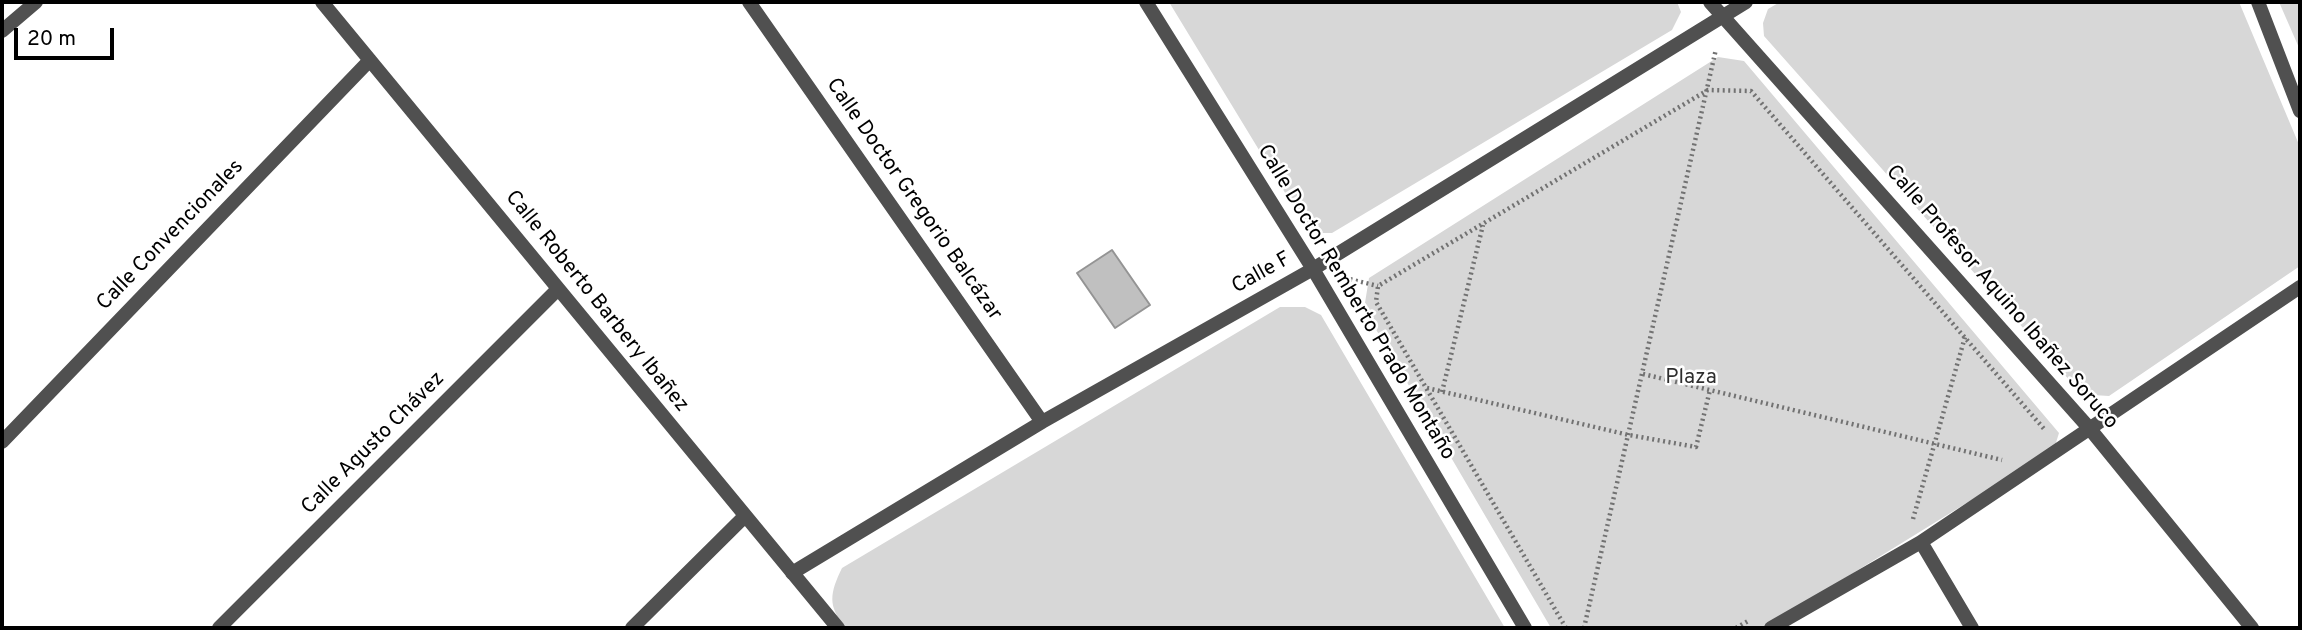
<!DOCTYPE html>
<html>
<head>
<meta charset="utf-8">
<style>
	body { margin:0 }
	#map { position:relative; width:2302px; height:630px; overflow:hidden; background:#fff; font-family:Overpass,sans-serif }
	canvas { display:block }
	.frame { position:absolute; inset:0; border:4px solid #000; pointer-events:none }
	.scale { position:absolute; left:14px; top:28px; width:100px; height:32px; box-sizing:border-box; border:4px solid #000; border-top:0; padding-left:9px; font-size:21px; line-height:24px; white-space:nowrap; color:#000; -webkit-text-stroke:5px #fff; paint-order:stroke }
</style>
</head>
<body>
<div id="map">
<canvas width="2302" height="630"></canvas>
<div class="frame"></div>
<div class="scale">20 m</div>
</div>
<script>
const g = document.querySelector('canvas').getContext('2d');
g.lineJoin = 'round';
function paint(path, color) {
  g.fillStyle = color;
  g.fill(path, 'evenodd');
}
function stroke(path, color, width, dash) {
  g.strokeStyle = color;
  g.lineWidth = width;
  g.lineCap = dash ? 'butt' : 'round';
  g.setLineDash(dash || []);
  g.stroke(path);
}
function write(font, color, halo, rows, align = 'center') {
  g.font = font + ' Overpass,sans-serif';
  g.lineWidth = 5;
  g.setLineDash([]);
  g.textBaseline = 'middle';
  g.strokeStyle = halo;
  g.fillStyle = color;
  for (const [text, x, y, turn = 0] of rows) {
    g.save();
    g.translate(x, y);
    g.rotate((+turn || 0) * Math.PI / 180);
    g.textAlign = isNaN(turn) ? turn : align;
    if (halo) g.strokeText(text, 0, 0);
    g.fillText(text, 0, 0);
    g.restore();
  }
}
paint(new Path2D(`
	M1169,2H1677L1681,12L1672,30L1332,233H1317L1301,219Z
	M1780,2H2239L2300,147V266L2109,396L2093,395L2079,391L1764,36L1763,23L1768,9Z
	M2279,2H2300V50Z
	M1718,57L1744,61L2059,433L2054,449L1764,628H1551L1364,309L1369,278Z
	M1280,307H1305L1321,315L1505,628H846C827,606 830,593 842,568Z`), '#d7d7d7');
const building = new Path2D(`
	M1112,250L1150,305L1115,328L1077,273Z`);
paint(building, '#c0c0c0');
stroke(building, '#949494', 2);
stroke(new Path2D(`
	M1345,278L1378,286
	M1643,374L2002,460
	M1427,388L1629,435L1696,447L1710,390
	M1442,392L1483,225
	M1913,519L1965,337
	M1566,628L1376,302L1378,286L1708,90L1751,91L2045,430
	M1584,628L1716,49
	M1736,628L1748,621`), '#727272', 4.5, [2, 3.5]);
stroke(new Path2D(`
	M322,2L838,628
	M749,2L1042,422
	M1146,2L1313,269L1525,628
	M1710,2L2090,429L2252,628
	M2258,2L2300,111
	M2,31L36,2
	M2,442L370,60
	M1921,542L1972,628
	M792,573L1042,422L1313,269L1746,2
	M219,628L558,289
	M632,628L745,516
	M1771,628L1921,542L2300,287`), '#505050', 14);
write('21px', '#000', '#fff', [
	["Calle Doctor Gregorio Balcázar",913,200,55],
	["Calle Convencionales",171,236,-46],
	["Calle F",1262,274,-29],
	["Calle Profesor Aquino Ibañez Soruco",2001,298,49],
	["Calle Roberto Barbery Ibañez",596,302,51],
	["Calle Doctor Remberto Prado Montaño",1355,303,59],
	["Calle Agusto Chávez",374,444,-45]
]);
write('21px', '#2e2e2e', '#fff', [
	["Plaza",1691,379]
]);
</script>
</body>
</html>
